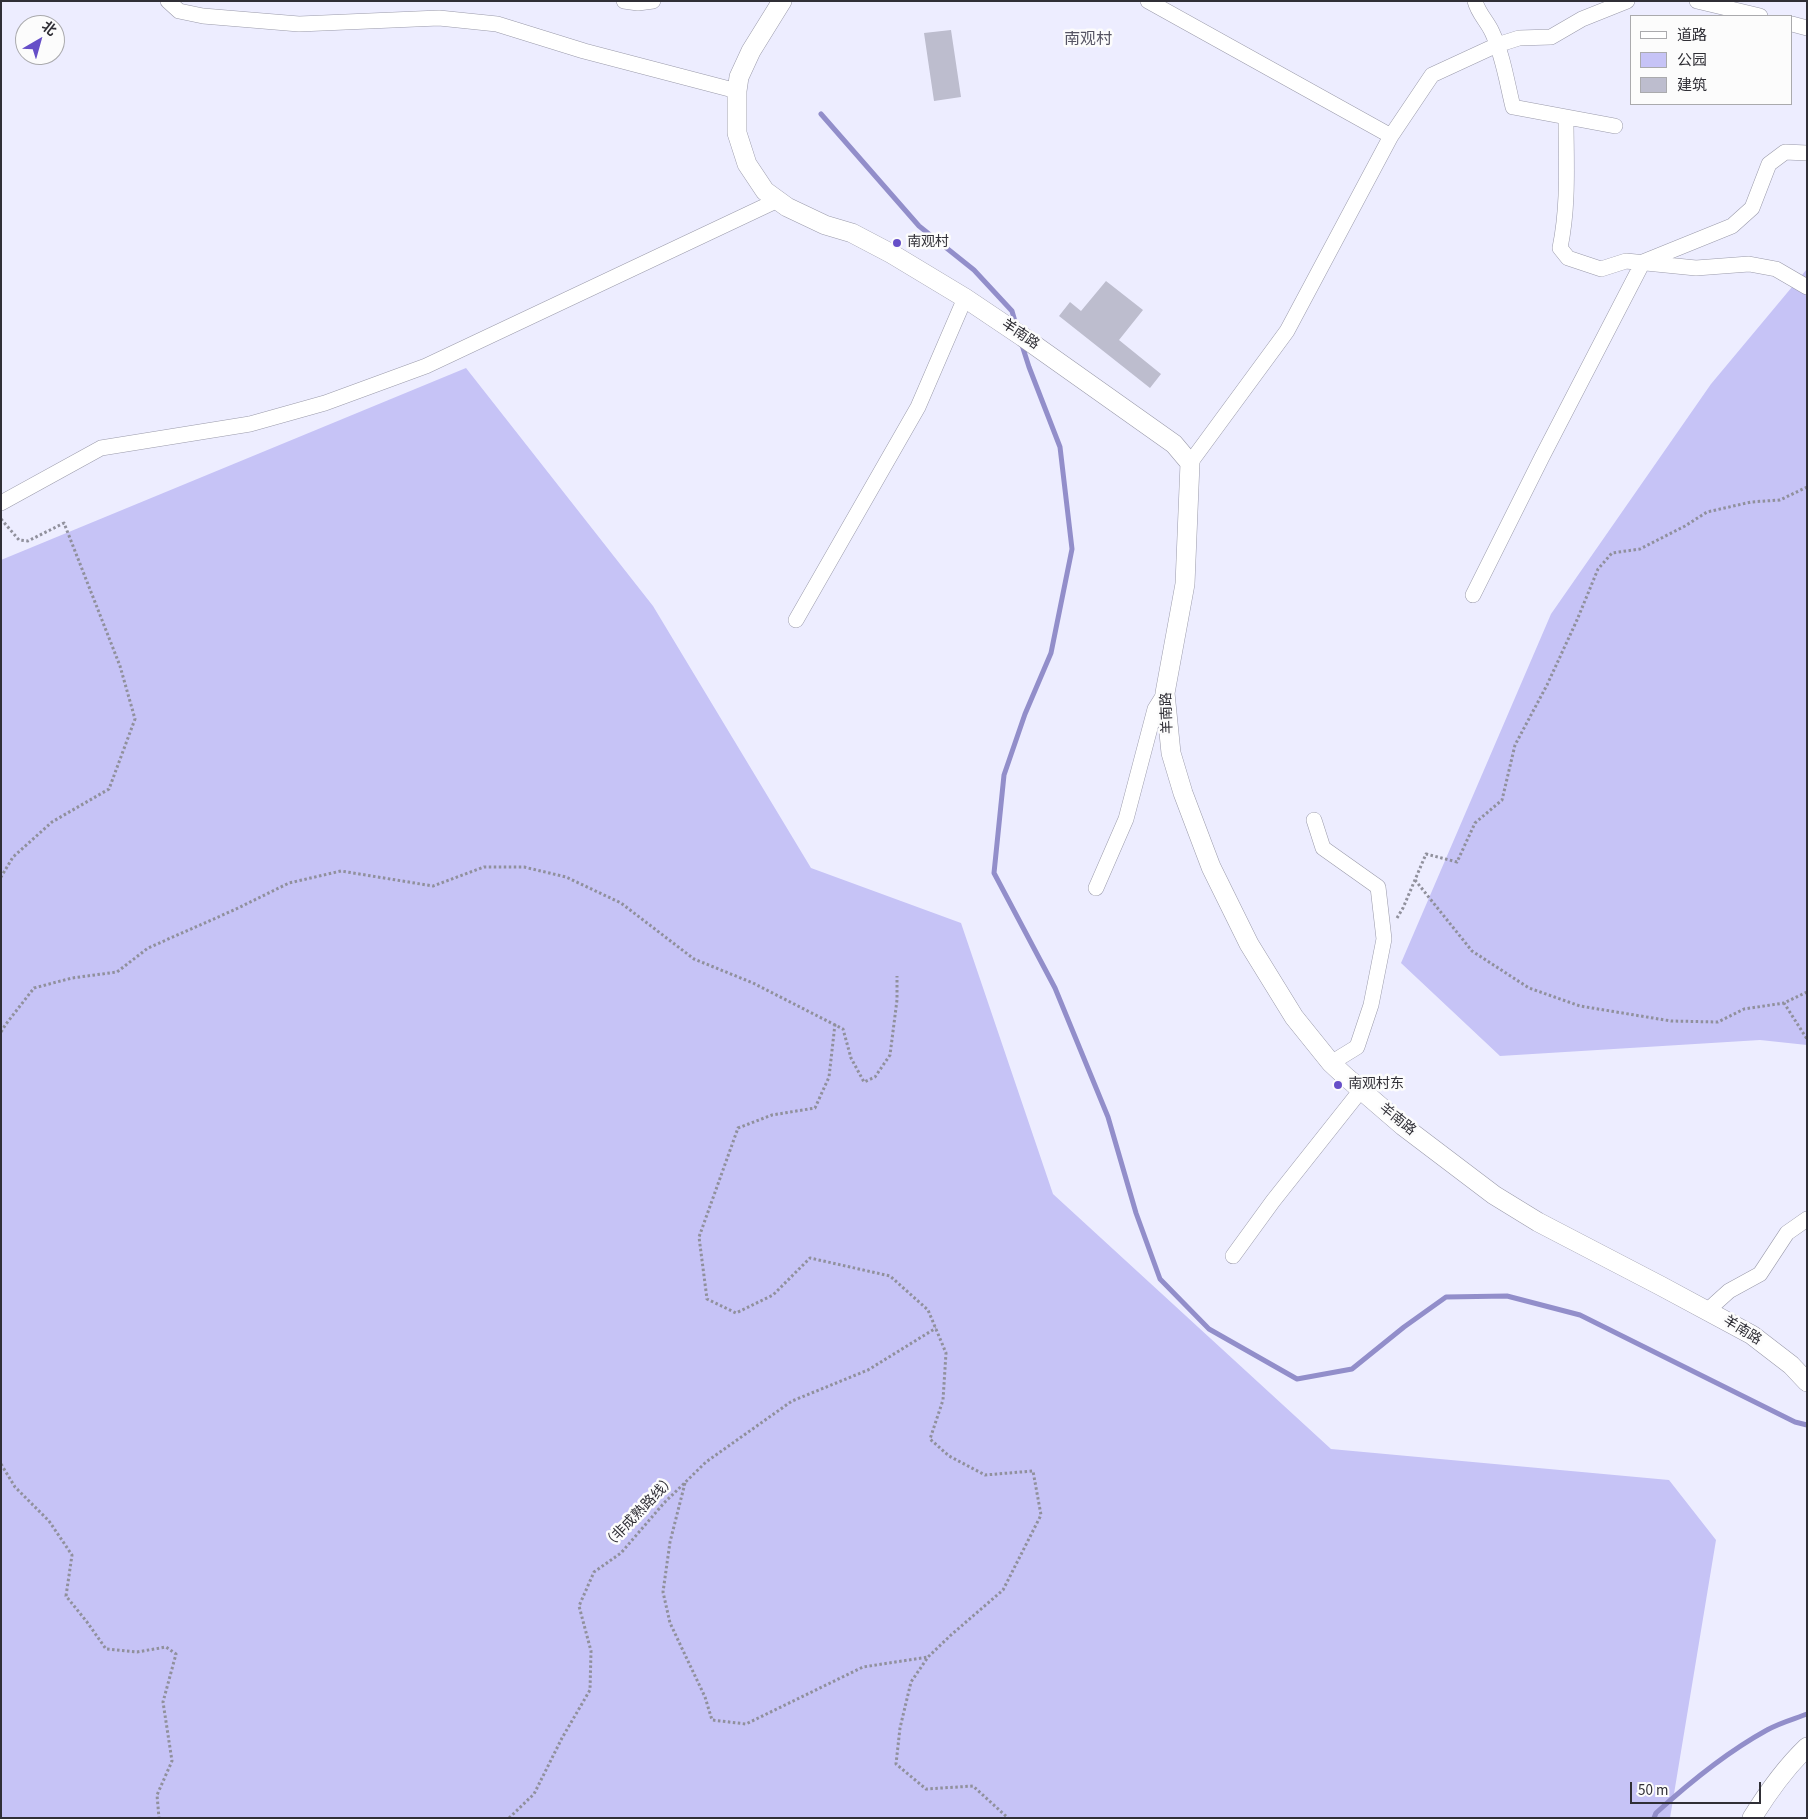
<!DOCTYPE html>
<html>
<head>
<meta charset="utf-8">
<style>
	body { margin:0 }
	#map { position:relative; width:1808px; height:1819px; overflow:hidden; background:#ededff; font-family:"Source Sans 3","Noto Sans SC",sans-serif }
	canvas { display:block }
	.frame { position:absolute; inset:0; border:2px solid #302f36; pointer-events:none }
	.legend { position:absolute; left:1630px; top:15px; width:162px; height:90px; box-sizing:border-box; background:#fcfcfc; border:1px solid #aaaaad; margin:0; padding:6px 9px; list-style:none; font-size:15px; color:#302f36 }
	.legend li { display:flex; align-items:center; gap:10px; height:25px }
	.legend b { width:25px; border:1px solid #aaaaad }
	.north { position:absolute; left:15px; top:15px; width:50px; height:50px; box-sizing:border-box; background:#fcfcfc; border:1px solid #aaaaad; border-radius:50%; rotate:38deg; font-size:14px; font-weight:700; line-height:20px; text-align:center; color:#302f36 }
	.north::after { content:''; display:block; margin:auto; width:18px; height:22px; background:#664fc8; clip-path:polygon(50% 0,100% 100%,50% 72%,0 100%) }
	.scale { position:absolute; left:1630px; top:1782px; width:131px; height:22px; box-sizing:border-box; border:2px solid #302f36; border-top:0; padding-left:6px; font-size:15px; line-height:18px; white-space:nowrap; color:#302f36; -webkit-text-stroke:4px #fcfcfc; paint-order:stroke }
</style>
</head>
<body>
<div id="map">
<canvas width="1808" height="1819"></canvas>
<div class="frame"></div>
<ul class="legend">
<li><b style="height:6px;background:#fff"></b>道路</li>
<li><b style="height:14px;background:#c6c3f6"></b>公园</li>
<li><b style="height:14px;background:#bdbdce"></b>建筑</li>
</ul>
<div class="north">北</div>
<div class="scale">50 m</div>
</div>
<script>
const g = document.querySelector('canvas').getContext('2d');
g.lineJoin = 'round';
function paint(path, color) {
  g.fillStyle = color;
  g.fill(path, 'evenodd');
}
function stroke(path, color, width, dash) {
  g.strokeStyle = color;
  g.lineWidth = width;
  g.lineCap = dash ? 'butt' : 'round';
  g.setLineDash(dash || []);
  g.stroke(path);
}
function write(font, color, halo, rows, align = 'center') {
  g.font = font + ' "Source Sans 3","Noto Sans SC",sans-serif';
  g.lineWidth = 5;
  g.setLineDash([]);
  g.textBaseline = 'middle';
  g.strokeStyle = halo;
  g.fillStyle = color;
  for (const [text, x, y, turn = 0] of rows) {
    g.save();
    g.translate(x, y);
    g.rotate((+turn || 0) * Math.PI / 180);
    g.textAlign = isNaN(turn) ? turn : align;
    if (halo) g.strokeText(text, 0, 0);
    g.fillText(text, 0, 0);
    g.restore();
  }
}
paint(new Path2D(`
	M1807,269V1045L1760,1040L1500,1056L1401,963L1551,614L1711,384Z
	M466,368L653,606L811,868L961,923L1053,1194L1331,1449L1669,1480L1716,1540L1670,1818H1V560Z`), '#c6c3f6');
stroke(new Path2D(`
	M821,114L919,226L974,270L1012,311L1016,325
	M1021,342L1029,367L1060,447L1072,549L1051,653L1025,714L1004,775L994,873L1055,988L1108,1117L1136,1213L1160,1279L1209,1329L1297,1379L1352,1369L1404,1327L1446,1297L1507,1296L1580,1315L1795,1422L1807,1425
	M1654,1818L1656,1813C1690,1782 1727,1752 1767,1730C1779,1723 1794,1719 1807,1714`), '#928eca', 5);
paint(new Path2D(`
	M951,30L961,97L934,101L924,33Z
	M1106,281L1143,310L1119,340L1161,374L1150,388L1059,316L1070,302L1081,311Z`), '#bdbdce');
const minor = new Path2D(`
	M168,1L179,11L203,16L299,24L439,18L497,24L584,51L737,91
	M624,1L638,3L653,1
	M1148,1L1391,136L1432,75L1497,45L1519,38L1551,37L1582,19L1627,1
	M1475,1C1478,13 1487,21 1492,32C1503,55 1507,83 1513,107L1615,126
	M1697,1L1760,16
	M1792,24L1807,28
	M1566,117C1566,162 1569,204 1560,248L1568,258L1601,269L1626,261L1696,268L1749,264L1776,269L1807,287
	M1190,463L1287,331L1391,136
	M1,503L101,448L250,424L325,403L426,366L778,200
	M1473,595L1542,457L1643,262L1732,226L1752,208L1769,164L1785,152L1807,153
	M796,620L918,407L965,298
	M1314,820L1323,848L1378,887L1384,939L1371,1005L1357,1047L1331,1063
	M1096,888L1126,819L1155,709L1165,693
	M1233,1256L1273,1201L1361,1090
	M1708,1310L1729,1291L1760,1274L1787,1233L1807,1219`);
const tertiary = new Path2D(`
	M782,1L751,51L739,77L737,91V133L747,164L765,191L787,207L825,225L852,233L892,254L965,298L1023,337L1174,444L1190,463L1185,584L1165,693L1171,753L1183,793L1211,867L1249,944L1294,1017L1331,1063L1345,1076L1403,1126L1494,1195L1538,1222L1661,1286L1752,1335L1791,1365L1807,1382
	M1752,1818C1768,1792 1785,1768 1807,1747`);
stroke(minor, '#9a9aaa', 16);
stroke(tertiary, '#9a9aaa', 20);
stroke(new Path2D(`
	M1,519L19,540L28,541L64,523L120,666L135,719L109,789L52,822L13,857L1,877
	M1415,880L1472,951L1529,988L1580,1006L1671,1021L1718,1022L1744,1009L1784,1003
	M1397,918L1403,908L1426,854L1457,862L1475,823L1502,800L1515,745L1547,685L1577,620L1598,569L1612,553L1640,549L1685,526L1707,512L1751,502L1780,500L1807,487
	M1807,992L1784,1003L1807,1039
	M835,1024L829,1077L815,1108L772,1115L738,1128L699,1237L707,1299L736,1313L773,1295L810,1258L890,1276L928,1310L946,1353L943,1400L930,1439L949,1456L985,1475L1033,1471L1041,1515L1003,1590L951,1635L928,1657L911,1682L900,1728L896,1764L926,1789L973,1786L1008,1818
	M1,1032L6,1024L34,988L72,978L117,972L148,948L234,910L289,883L341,871L433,886L484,867H524L566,877L621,903L694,959L753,983L843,1029L851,1058L864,1082L875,1077L890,1055L897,1000V976
	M1,1464L15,1487L49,1521L72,1555L66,1596L87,1622L106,1649L137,1652L166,1647L176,1654L163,1702L172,1761L157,1795L159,1818
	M685,1483L670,1542L663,1592L670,1623L705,1697L712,1720L746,1724L863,1667L928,1657
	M509,1818L534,1794L562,1738L590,1690L591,1651L579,1606L594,1572L621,1553L664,1503L706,1462L792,1401L868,1370L936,1328`), '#90909c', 3, [2.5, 2.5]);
stroke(minor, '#fff', 15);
stroke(tertiary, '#fff', 19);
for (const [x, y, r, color] of [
	[897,243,5,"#664fc8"],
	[1338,1085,5,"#664fc8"]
]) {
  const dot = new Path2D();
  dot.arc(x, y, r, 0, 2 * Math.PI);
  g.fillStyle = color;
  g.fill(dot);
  stroke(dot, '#fcfcfc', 2);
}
write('14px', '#302f36', '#fcfcfc', [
	["南观村",907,243],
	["南观村东",1348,1085]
], 'left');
write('14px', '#302f36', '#fcfcfc', [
	["羊南路",1020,335,34],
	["羊南路",1168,713,-92],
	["羊南路",1397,1120,39],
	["羊南路",1742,1331,32],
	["（非成熟路线）",640,1513,-46]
]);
write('16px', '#555463', '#fcfcfc', [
	["南观村",1088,40]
]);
</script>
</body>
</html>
